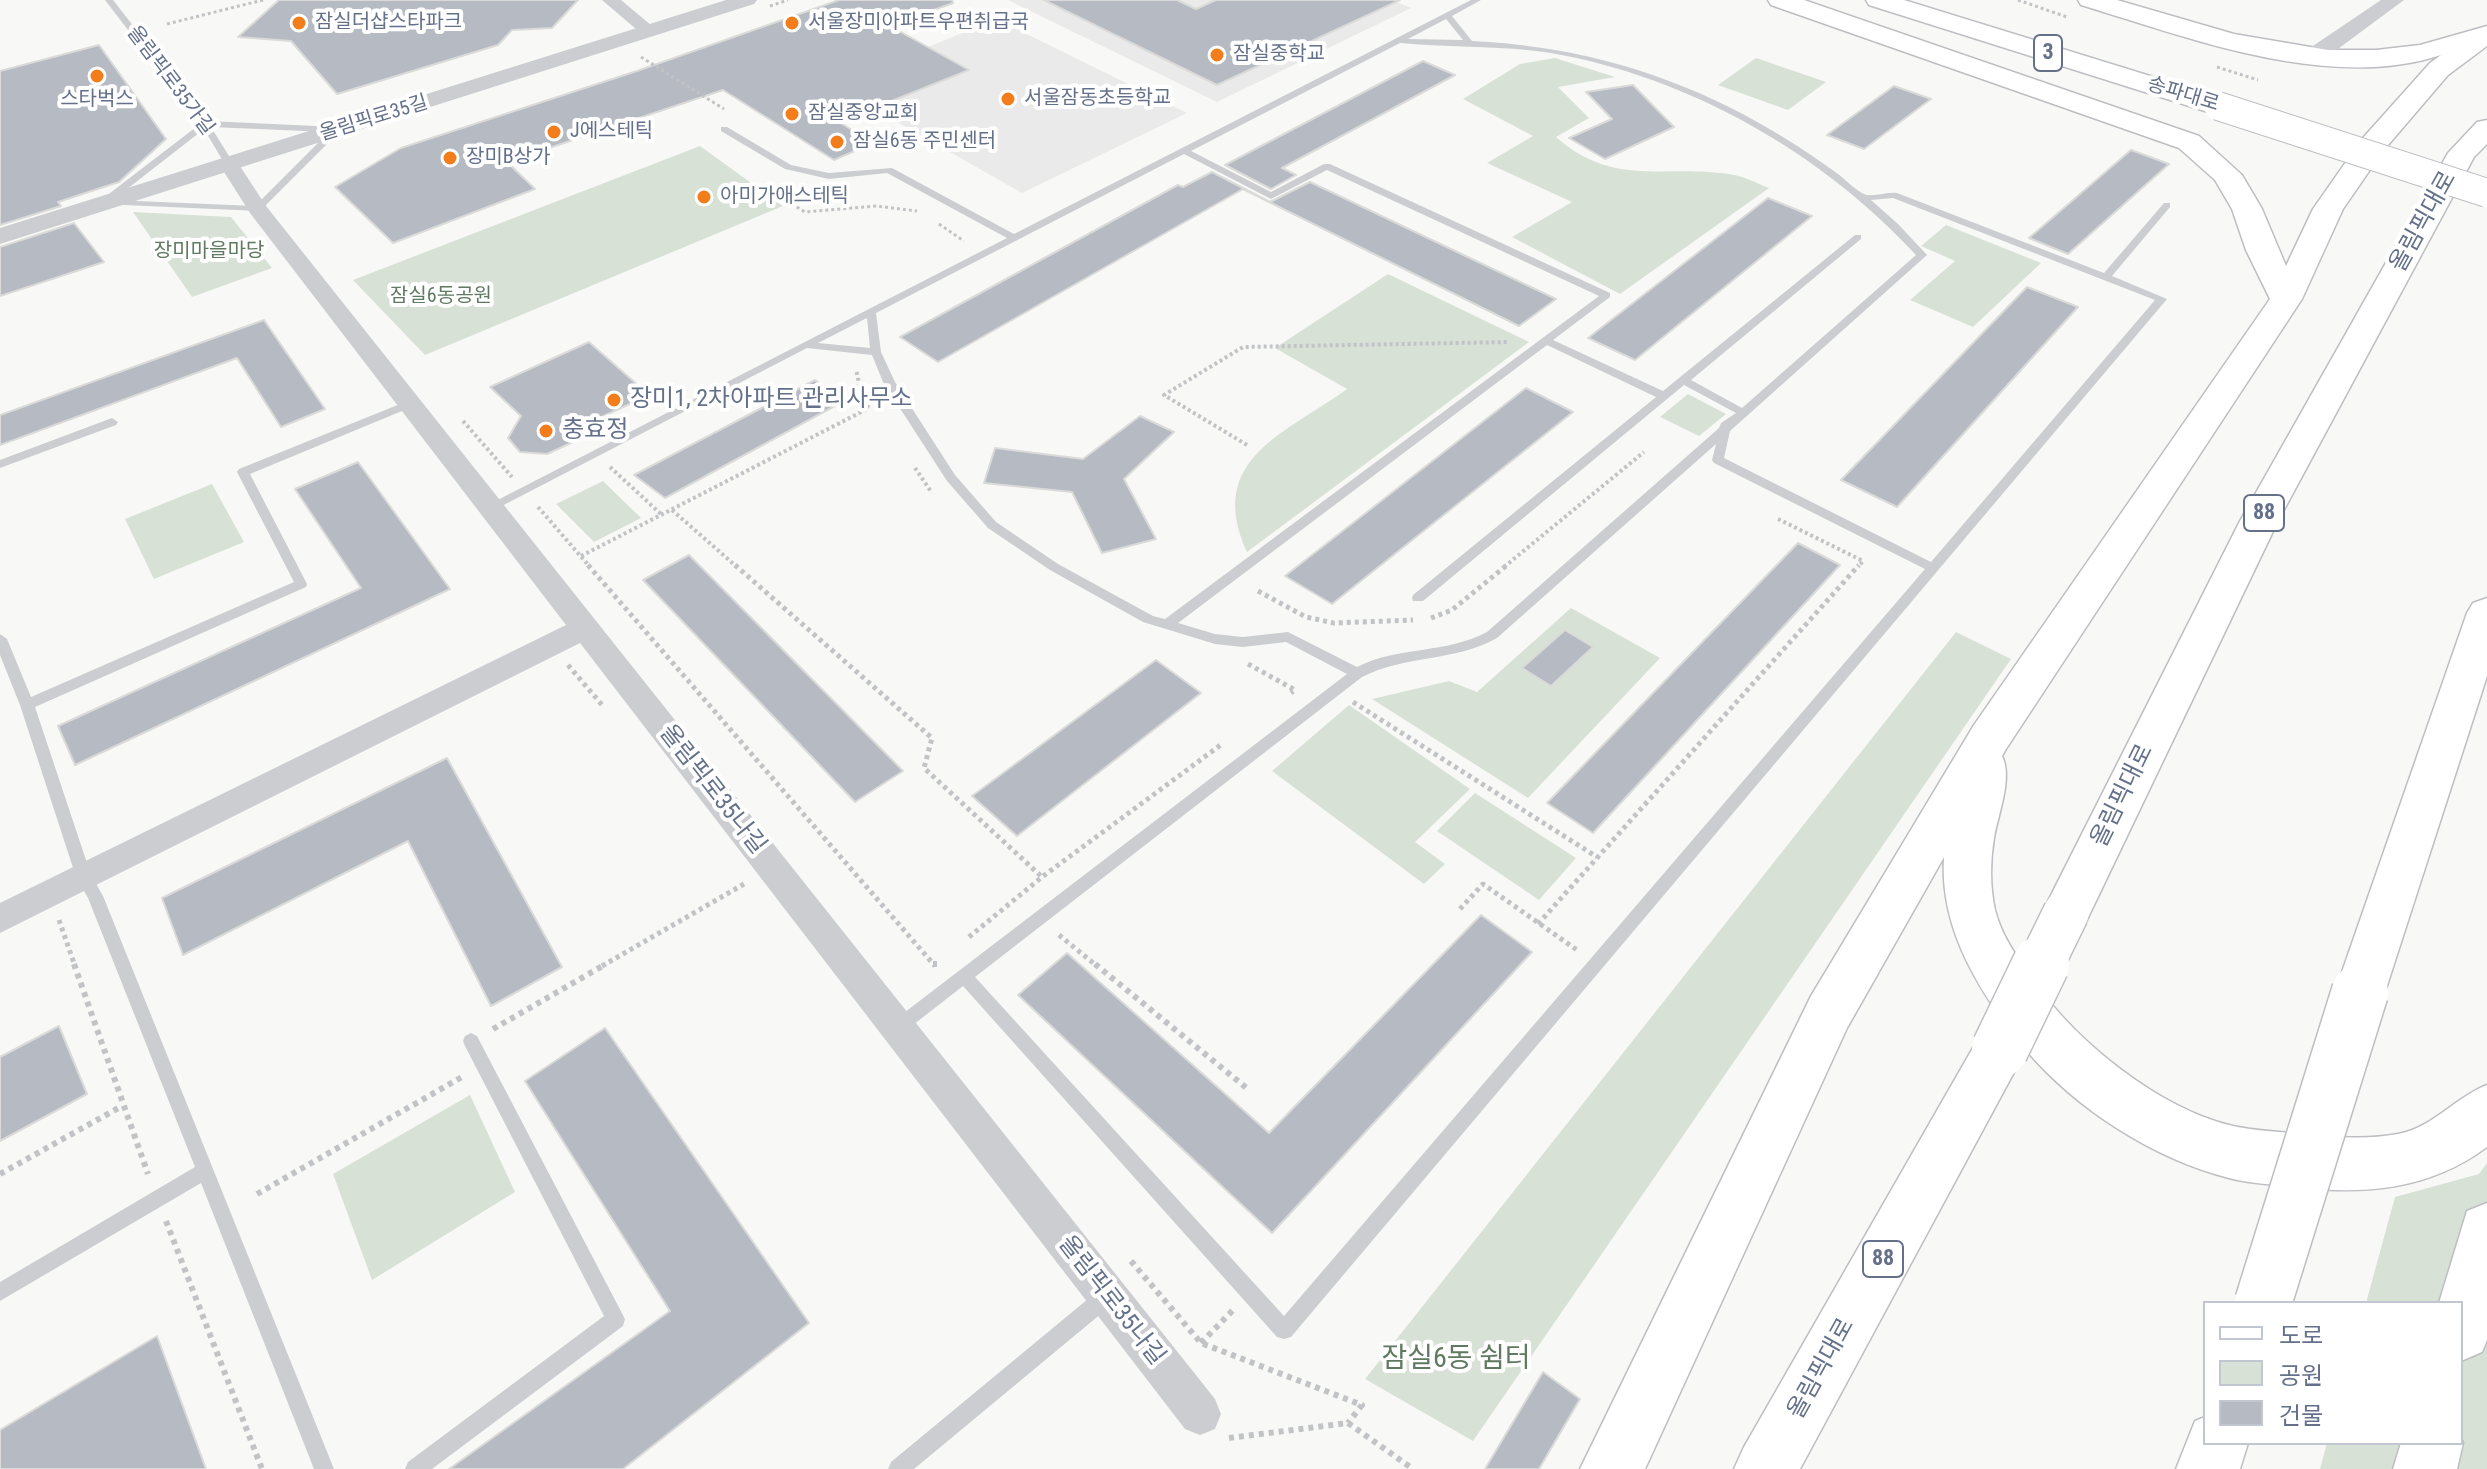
<!DOCTYPE html>
<html>
<head>
<meta charset="utf-8">
<style>
	body { margin:0 }
	#map { position:relative; width:2487px; height:1469px; overflow:hidden; background:#f8f9f6; font-family:"Roboto Condensed","Noto Sans KR",sans-serif }
	canvas { display:block }
	.legend { position:absolute; left:2203px; top:1301px; width:260px; height:144px; box-sizing:border-box; background:#fff; border:2px solid #c1c6d0; margin:0; padding:10px 14px; list-style:none; font-size:24px; color:#65718a }
	.legend li { display:flex; align-items:center; gap:16px; height:40px }
	.legend b { width:40px; border:2px solid #c1c6d0 }
</style>
</head>
<body>
<div id="map">
<canvas width="2487" height="1469"></canvas>
<ul class="legend">
<li><b style="height:10px;background:#fff"></b>도로</li>
<li><b style="height:22px;background:#d8e1d6"></b>공원</li>
<li><b style="height:22px;background:#b5bac3"></b>건물</li>
</ul>
</div>
<script>
const g = document.querySelector('canvas').getContext('2d');
g.lineJoin = 'round';
function paint(path, color) {
  g.fillStyle = color;
  g.fill(path, 'evenodd');
}
function stroke(path, color, width, dash) {
  g.strokeStyle = color;
  g.lineWidth = width;
  g.lineCap = dash ? 'butt' : 'round';
  g.setLineDash(dash || []);
  g.stroke(path);
}
function write(font, color, halo, rows, align = 'center') {
  g.font = font + ' "Roboto Condensed","Noto Sans KR",sans-serif';
  g.lineWidth = 8;
  g.setLineDash([]);
  g.textBaseline = 'middle';
  g.strokeStyle = halo;
  g.fillStyle = color;
  for (const [text, x, y, turn = 0] of rows) {
    g.save();
    g.translate(x, y);
    g.rotate((+turn || 0) * Math.PI / 180);
    g.textAlign = isNaN(turn) ? turn : align;
    if (halo) g.strokeText(text, 0, 0);
    g.fillText(text, 0, 0);
    g.restore();
  }
}
paint(new Path2D(`
	M1008,0H1392L1411,8L1217,102Z
	M996,19L1187,113L1022,193L834,86Z`), '#e9eae9');
paint(new Path2D(`
	M1555,58L1615,77L1558,87L1589,118L1556,137C1614,189 1667,163 1734,175C1746,177 1758,184 1769,188L1620,294L1512,237L1572,202L1487,163L1533,136L1463,99L1520,64Z
	M1756,58L1826,82L1788,110L1718,85Z
	M700,146L783,206L425,355L353,280Z
	M133,212L231,217L272,268L192,297Z
	M1946,225L2041,263L1973,327L1910,300L1955,261L1921,246Z
	M1388,274L1529,342L1247,552C1205,459 1285,434 1347,389L1275,348Z
	M1688,394L1726,414L1699,436L1660,417Z
	M603,481L641,518L594,542L556,504Z
	M212,484L244,542L154,579L125,519Z
	M1571,608L1660,658L1528,798L1372,699L1449,681L1477,692Z
	M1956,632L2011,659L1473,1441L1365,1379Z
	M1349,705L1470,789L1415,842L1445,864L1424,884L1272,771Z
	M1475,793L1576,858L1539,900L1437,831Z
	M470,1095L515,1192L372,1280L333,1174Z
	M2487,1163V1469H2320L2327,1443H2461V1303H2366L2395,1197L2479,1174Z`), '#d8e1d6');
const building = new Path2D(`
	M279,0H578L552,28L512,30L498,45L337,94L291,41L238,37Z
	M839,0H952L953,3L890,26L969,70L839,122L873,143L834,160L723,90L507,162L535,189L393,243L335,187L401,148L637,71Z
	M1044,0H1177L1196,9L1216,0H1400L1217,85Z
	M99,45L166,139L119,182L58,202L61,206L0,225V71Z
	M1423,61L1455,75L1282,168L1296,175L1271,189L1225,165Z
	M1633,85L1674,127L1605,159L1569,138L1612,119L1586,92Z
	M1894,86L1931,99L1864,149L1827,135Z
	M2131,150L2169,164L2068,254L2029,238Z
	M1212,172L1270,202L1310,182L1556,299L1519,326L1243,189L938,362L900,337L1178,185L1183,187Z
	M1768,198L1812,216L1635,360L1588,338Z
	M74,223L104,262L0,296V247Z
	M2027,287L2078,307L1897,507L1841,480Z
	M264,320L325,409L281,427L237,358L0,445V415Z
	M589,342L649,395L582,426L573,442L547,454L520,452L508,438L521,416L490,387Z
	M815,380L844,401L665,498L634,475Z
	M1526,388L1573,412L1332,604L1285,576Z
	M1140,416L1174,432L1124,479L1156,539L1102,553L1072,492L984,483L995,448L1083,459Z
	M358,462L450,589L75,765L58,726L361,588L295,489Z
	M1798,543L1840,565L1593,833L1547,803Z
	M689,555L903,771L855,802L643,580Z
	M1565,630L1593,647L1551,686L1522,668Z
	M1156,660L1201,693L1017,836L972,796Z
	M447,758L562,967L491,1006L408,841L183,955L162,898Z
	M1481,915L1532,952L1272,1233L1018,995L1067,953L1269,1133Z
	M59,1026L87,1094L0,1141V1057Z
	M605,1028L809,1323L623,1469H449L670,1311L525,1081Z
	M157,1336L206,1469H0V1430Z
	M1543,1372L1580,1399L1539,1469H1485Z`);
paint(building, '#b5bac3');
stroke(building, '#dadad8', 2);
const primary = new Path2D(`
	M1866,0H1904L2228,100L2232,106L2228,112L2218,114L2208,112L1869,5Z`);
const trunk = new Path2D(`
	M1768,0H1804L2199,136L2242,175L2262,209L2286,266L2313,209L2362,139L2430,63L2441,55C2329,92 2190,38 2081,5L2078,0H2117L2234,34L2328,50H2376L2420,45L2487,26V46L2448,75L2383,151L2343,209L2302,299L2006,749L2002,756C2013,778 1998,814 1994,838C1990,862 1990,887 1995,910C2002,938 2020,961 2036,984C2078,1043 2158,1107 2229,1125C2252,1131 2277,1131 2301,1134C2333,1137 2366,1140 2398,1134C2434,1127 2454,1098 2487,1085V1147C2429,1190 2365,1195 2296,1187C2274,1184 2251,1184 2229,1178C2154,1159 2076,1109 2026,1050L1800,1469H1734L1744,1447L1982,1032L2000,1025L2008,1028C1971,977 1940,922 1944,857L1847,1028L1645,1469H1580L1811,996L1974,725L2270,299L2246,250L2232,209L2215,180L2179,148L1771,5Z
	M2487,120V144L2474,157L2278,521L2083,928L2066,934L2049,928L2042,913L2240,521L2448,153L2477,122Z
	M2487,598V676L2385,992L2378,1008L2360,1015L2342,1008L2335,992L2467,613L2473,603Z
	M2487,1203V1340L2482,1352L2461,1361V1303H2439L2467,1211Z
	M2205,1417V1443H2248L2240,1469H2176L2195,1421Z
	M2461,1438L2463,1443L2457,1469H2393L2401,1443H2461Z`);
stroke(primary, '#bdbfc4', 3);
stroke(trunk, '#bcbec2', 3);
stroke(new Path2D(`
	M2018,0L2067,17
	M770,6L788,0
	M167,24L263,0
	M641,57L724,109
	M2217,67L2258,80
	M784,188L790,203L805,212L876,206L917,211
	M939,224L964,241`), '#c1c3c6', 3, [3, 3]);
stroke(new Path2D(`
	M463,421L512,477
	M1247,445L1164,395L1243,347L1509,342
	M610,467L662,515
	M915,468L932,493
	M538,507L590,567
	M672,510L737,567
	M1778,519L1863,561L1858,567
	M581,556L869,408L863,402L856,369
	M1504,567L1644,452`), '#c1c3c6', 4, [3, 3]);
stroke(new Path2D(`
	M588,565L935,966
	M735,565L932,738L924,768L1042,877
	M1258,591L1306,617L1334,623L1413,620
	M1431,618L1452,610L1507,565
	M1248,664L1295,690L1291,693
	M568,665L603,706
	M1353,702L1597,857
	M1460,909L1483,884L1577,950
	M59,920L75,966
	M1538,924L1859,565
	M1059,935L1097,966
	M969,937L1042,877L1222,744
	M602,966L744,884`), '#c1c3c6', 5, [4, 4]);
stroke(new Path2D(`
	M74,964L148,1174
	M933,964H937
	M1095,964L1249,1090
	M493,1029L606,964
	M0,1174L122,1106
	M257,1194L462,1077
	M166,1221L262,1469
	M1131,1261L1201,1343L1362,1405L1348,1423
	M1201,1343L1234,1309
	M1229,1438L1348,1423L1413,1469`), '#c1c3c6', 6, [5, 5]);
paint(new Path2D(`
	M105,0H113L208,121L337,127L341,130L260,211L101,204V200L200,124ZM211,127L329,132L255,206L113,200L204,129L226,166H232L234,164Z
	M1471,0H1481L1452,16L1472,41C1562,45 1649,67 1729,107C1767,126 1804,149 1838,174C1846,180 1858,193 1867,195C1877,196 1888,192 1897,193L2104,273L2164,203H2170V207L2112,276L2167,299L1291,1337L1284,1339L1277,1337L963,986L904,1032L898,1034L892,1032L890,1027L892,1022L1347,674L1286,642L1243,647L1215,644L1143,622L1050,570L988,528L947,481L883,382L872,355L807,348L494,510L490,511L484,507L1007,238L887,173L829,179L785,169L721,131V127H727L791,165L829,173L892,168L1014,234ZM1446,19L1463,40L1408,39ZM1400,43C1450,48 1501,45 1551,53C1689,77 1822,153 1916,255L1742,408L1691,380L1861,239V235H1855L1663,391L1553,340L1610,297V293L1330,164H1324L1271,192L1191,151ZM1184,154L1271,199L1327,170L1599,296L1165,619L1153,616L1058,564L996,522L955,475L895,382L881,352L876,313ZM1893,198L2155,300L1931,562L1724,458L1730,431L1927,255L1898,224L1871,200ZM867,318L870,348L818,343ZM1547,345L1656,397L1413,595L1412,598L1413,601H1423L1684,385L1736,413L1721,423L1719,428L1487,632C1446,654 1398,646 1357,667L1288,632L1243,637L1215,634L1178,623ZM1716,444L1712,460L1714,463L1925,569L1284,1316L975,977L1362,677C1405,655 1454,662 1497,638Z
	M410,400L414,402V406L250,474L307,584L306,587L35,707L91,875L103,896L334,1469H314L201,1183L0,1301V1282L195,1167L88,898L76,877L20,705L0,655V634L7,639L31,697L294,582L237,472L239,469Z
	M112,418L118,422L116,425L0,468V460Z
	M471,1033L477,1036L625,1319L623,1326L432,1469H405L408,1462L604,1316L465,1046L463,1041L465,1036Z
	M1107,1287L1114,1289L1116,1296L1114,1303L914,1469H888L891,1462L1100,1289Z`), '#cbcdd1');
paint(new Path2D(`
	M602,0H621L658,31L655,35H643Z
	M229,158L236,160L266,206L1215,1399L1221,1414L1215,1429L1200,1435L1185,1429L580,643L0,933V903L566,625L250,213L219,164Z`), '#cbcdd1');
paint(new Path2D(`
	M726,0H757L754,4L0,244V228Z
	M2381,0H2404L2323,60H2307L2304,55L2307,50Z`), '#cbcdd1');
paint(primary, '#fff');
paint(trunk, '#fff');
const primaryBridge = new Path2D(`
	M2218,106L2487,193`);
const trunkBridgeFar1 = new Path2D(`
	M2040,966L2066,913`);
const trunkBridge = new Path2D(`
	M2000,1049L2041,964
	M2263,1303L2360,992`);
stroke(primaryBridge, '#bdbfc4', 30, []);
stroke(trunkBridgeFar1, '#bcbec2', 48, []);
stroke(trunkBridge, '#bcbec2', 59, []);
stroke(primaryBridge, '#fff', 28);
stroke(trunkBridgeFar1, '#fff', 45);
stroke(trunkBridge, '#fff', 56);
for (const [x, y, r, color] of [
	[299,23,8,"#f47d1b"],
	[792,23,8,"#f47d1b"],
	[1217,55,8,"#f47d1b"],
	[97,76,8,"#f47d1b"],
	[1008,99,8,"#f47d1b"],
	[792,114,8,"#f47d1b"],
	[554,132,8,"#f47d1b"],
	[837,142,8,"#f47d1b"],
	[450,158,8,"#f47d1b"],
	[704,197,8,"#f47d1b"],
	[614,400,8,"#f47d1b"],
	[546,431,8,"#f47d1b"]
]) {
  const dot = new Path2D();
  dot.arc(x, y, r, 0, 2 * Math.PI);
  g.fillStyle = color;
  g.fill(dot);
  stroke(dot, '#fff', 3);
}
write('20px', '#65718a', '#fff', [
	["잠실더샵스타파크",315,23],
	["서울장미아파트우편취급국",808,23],
	["잠실중학교",1233,55],
	["서울잠동초등학교",1024,99],
	["스타벅스",97,100,"center"],
	["잠실중앙교회",808,114],
	["J에스테틱",570,132],
	["잠실6동 주민센터",853,142],
	["장미B상가",466,158],
	["아미가애스테틱",720,197]
], 'left');
write('20px', '#65718a', '#fff', [
	["올림픽로35가길",170,81,53],
	["송파대로",2183,95,17],
	["올림픽로35길",374,119,-17]
]);
write('20px', '#607a61', '#fff', [
	["장미마을마당",209,252],
	["잠실6동공원",441,297]
]);
for (const [x, y, w] of [
	[2048,53,28],
	[2264,513,40],
	[1883,1259,40]
]) {
  const box = new Path2D();
  box.roundRect(x - w / 2, y - 18, w, 36, 6);
  g.fillStyle = '#fff';
  g.fill(box);
  stroke(box, '#65718a', 2);
}
write('bold 22px', '#65718a', null, [
	["3",2048,53],
	["88",2264,513],
	["88",1883,1259]
]);
write('24px', '#65718a', '#fff', [
	["올림픽대로",2424,222,-61],
	["올림픽로35나길",712,790,52],
	["올림픽대로",2123,796,-64],
	["올림픽로35나길",1111,1301,52],
	["올림픽대로",1822,1369,-61]
]);
write('24px', '#65718a', '#fff', [
	["장미1, 2차아파트 관리사무소",630,400],
	["충효정",562,431]
], 'left');
write('28px', '#607a61', '#fff', [
	["잠실6동 쉼터",1456,1360]
]);
</script>
</body>
</html>
